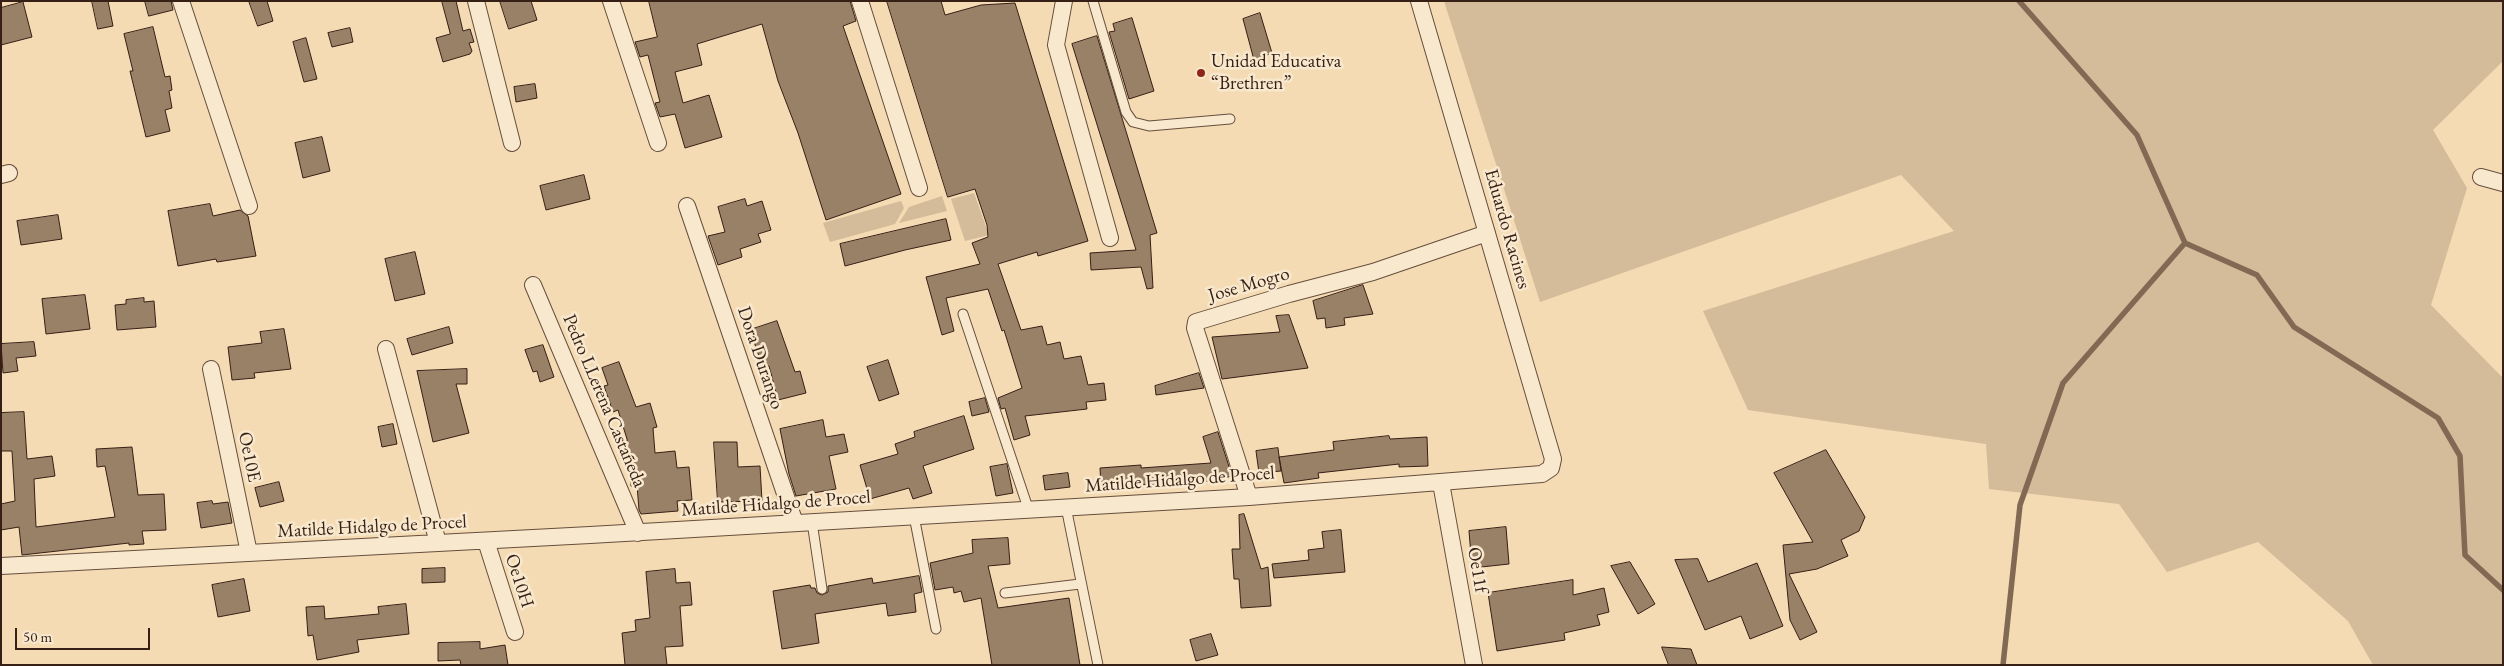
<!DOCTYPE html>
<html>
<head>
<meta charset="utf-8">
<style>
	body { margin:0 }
	#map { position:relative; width:2504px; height:666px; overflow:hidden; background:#f4dbb4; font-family:"EB Garamond",serif }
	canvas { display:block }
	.frame { position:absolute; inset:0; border:2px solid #361f15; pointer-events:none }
	.scale { position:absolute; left:15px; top:628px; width:135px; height:22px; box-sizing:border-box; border:2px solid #361f15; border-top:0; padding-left:6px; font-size:15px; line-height:18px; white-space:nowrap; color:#361f15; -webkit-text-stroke:4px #f8e8ce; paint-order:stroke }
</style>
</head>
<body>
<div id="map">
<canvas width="2504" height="666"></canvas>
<div class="frame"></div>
<div class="scale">50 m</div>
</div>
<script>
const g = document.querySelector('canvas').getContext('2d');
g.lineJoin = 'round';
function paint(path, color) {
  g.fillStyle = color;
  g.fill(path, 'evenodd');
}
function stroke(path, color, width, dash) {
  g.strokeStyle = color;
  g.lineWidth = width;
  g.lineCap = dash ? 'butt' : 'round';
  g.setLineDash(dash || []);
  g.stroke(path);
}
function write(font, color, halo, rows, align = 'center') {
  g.font = font + ' "EB Garamond",serif';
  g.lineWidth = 5;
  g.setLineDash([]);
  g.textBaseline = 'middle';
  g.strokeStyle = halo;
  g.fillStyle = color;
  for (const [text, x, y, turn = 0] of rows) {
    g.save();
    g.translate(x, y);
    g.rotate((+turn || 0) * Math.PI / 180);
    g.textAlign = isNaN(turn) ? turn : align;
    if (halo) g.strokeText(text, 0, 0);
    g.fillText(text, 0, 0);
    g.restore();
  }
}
paint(new Path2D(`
	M1444,1H2503V61L2433,130L2467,188L2431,305L2503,378V665H2373L2348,621L2258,542L2167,572L2119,504L1989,489L1986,444L1748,410L1703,311L1954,231L1901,175L1540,302Z
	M974,193L989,235L965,241L951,199Z
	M942,196L947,211L899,223L909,207Z
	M901,201L904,208L895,224L830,242L823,223Z`), '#d4bb99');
stroke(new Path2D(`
	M2019,1L2137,135L2185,243L2257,275L2294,327L2438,418L2460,456L2465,555L2503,590
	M2003,665L2020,505L2063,383L2185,243`), '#816954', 5.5);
const building = new Path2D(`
	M92,1H108L113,26L98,29Z
	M145,1H171L173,10L149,16Z
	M249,1H267L273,21L258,26Z
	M442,1H456L463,31L470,29L474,42L469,43L472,51L470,54L443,62L436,38L450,34Z
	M500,1H531L537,20L509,29Z
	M649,1H850L856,21L843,26L901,194L826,220L798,133L778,81L762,24L697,44L702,65L675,72L683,103L709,95L722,137L685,148L675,114L660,117L655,103L660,102L648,55L640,57L635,42L657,37Z
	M887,1H941L945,15L981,5L1015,3L1019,16L1088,241L1038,256L1037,252L998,264L1021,330L1042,326L1047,345L1060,342L1064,359L1081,356L1088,385L1104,383L1106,400L1086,402L1087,409L1025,416L1030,435L1014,440L1005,408L1001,409L998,398L1022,388L1004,330L1002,331L988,289L946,298L954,331L942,335L926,277L980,264L972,243L988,237L987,225L975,189L948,197Z
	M23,2L32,37L1,45V8Z
	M1260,13L1272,53L1254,60L1243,19Z
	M1132,18L1154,91L1129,99L1109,32L1115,31L1113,24Z
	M153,27L165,77L170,76L172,90L169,91L172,108L165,110L170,131L146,137L130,71H133L124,34Z
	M350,28L353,42L332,47L328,33Z
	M1097,36L1157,233L1150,235L1153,288L1147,289L1141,267L1091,270L1090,253L1136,250L1072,44Z
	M306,38L317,79L304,82L293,42Z
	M535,84L537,98L516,102L514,87Z
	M322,137L330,171L303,178L295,143Z
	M584,175L590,199L546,210L540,186Z
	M745,199L747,206L762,201L771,230L758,234L761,242L740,249L742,257L718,265L708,236L725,232L718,207Z
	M210,204L213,216L240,210L248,216L256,256L217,262L216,259L178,266L168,211Z
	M58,215L62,239L21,245L17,221Z
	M946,219L951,240L905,250L845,266L840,244Z
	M415,252L425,294L395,301L385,259Z
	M1363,285L1373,314L1344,318L1345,325L1326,328L1325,318L1317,319L1313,301Z
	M85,295L90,329L46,334L42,299Z
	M144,298V302L154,301L156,327L117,330L115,305L126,304V300Z
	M1289,315L1308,368L1222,379L1212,337L1280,332L1276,316Z
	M777,321L795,372L800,371L806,393L778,400L769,366L763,368L750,330Z
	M449,327L453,343L412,355L407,339Z
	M284,329L291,369L254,373L255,378L232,380L228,347L262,343L260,332Z
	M34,342L36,356L16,358L18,371L3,373L1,344Z
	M543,345L554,377L540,382L537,371L533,372L525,350Z
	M888,360L899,394L879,401L867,367Z
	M619,362L636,407L650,403L657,427L653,428L655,453L675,451L677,468L689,467L692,500L677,501L678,511L641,514L639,510L637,485L631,486L627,439L618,410L613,412L604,386L608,385L602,368Z
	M467,369V384H456L469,433L433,442L417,371Z
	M1199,373L1204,388L1156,395L1155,386Z
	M985,398L989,412L972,416L969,402Z
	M24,412L27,459L52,456L55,476L34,479L36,527L115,517L105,466L97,467L96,449L132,447L138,495L164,494L166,530L142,531L144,544L129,545V543L22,555L19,527L1,530V504L15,501L12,451H1V413Z
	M964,416L974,449L923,466L932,493L913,499L909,488L870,499L860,465L898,454L895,444L915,437L914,432Z
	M823,420L826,437L844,434L848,452L829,456L836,489L796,496L789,474L780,429Z
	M393,424L397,444L382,447L378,427Z
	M1218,432L1232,476L1211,481L1101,487L1100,468L1141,465V468L1211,463L1203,437Z
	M1389,436L1390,439L1427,437L1428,466L1399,467V464L1318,473L1319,478L1284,483L1279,457L1334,450L1333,442Z
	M714,442H737L738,467L760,466L762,501L718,502Z
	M1278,448L1281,471L1259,473L1256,451Z
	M1826,450L1865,517L1859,531L1841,540L1848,556L1817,569L1789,574L1817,632L1800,640L1790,620L1783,545L1813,542L1774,473Z
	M1007,464L1013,493L996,496L990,467Z
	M1068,473L1070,487L1045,490L1043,476Z
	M279,482L284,501L260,507L255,488Z
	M212,501L213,504L228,502L232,523L201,528L197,503Z
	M1244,514L1261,569L1268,567L1271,606L1241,608L1239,579H1234L1232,549H1240L1239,515Z
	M1506,527L1509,564L1472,568L1469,531Z
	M1341,530L1345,572L1274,578L1272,564L1309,560L1308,550L1324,548L1322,532Z
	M1008,538L1010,564L988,566L998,608L1069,598L1080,665H992L981,598L964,602L961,591L954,593L953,587L935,590L930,563L973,553L972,540Z
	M1698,559L1708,582L1757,563L1783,626L1750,639L1741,616L1705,630L1675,560Z
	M1630,562L1655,604L1638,614L1611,566Z
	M445,568V582L422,583V569Z
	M675,569L676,583L690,582L692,605L680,606L683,646L665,647L667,665H625L622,633L636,631L635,620L650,618L646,572Z
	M919,576L922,592L914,594L916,612L888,616L886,603L815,614L819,643L782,649L773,591L810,585L811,588H815L817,593L822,595L828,592V586L872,578L873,583Z
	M244,579L250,611L218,617L212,585Z
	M1573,580V595L1604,588L1609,612L1597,615L1600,625L1564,633L1565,640L1497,651L1488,593Z
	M406,604L409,634L357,640L359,652L317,660L313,635L308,636L306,607L324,606L325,619L379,614L378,607Z
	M1211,634L1218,655L1196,661L1190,640Z
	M480,642V649L505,645L508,665H461L460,660L438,661V643Z
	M1662,647L1691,649L1697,665H1669Z`);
paint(building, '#998168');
stroke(building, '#361f15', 1);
const service = new Path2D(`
	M1093,1L1126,112L1133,122L1149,126L1230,119
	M963,314L1028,508
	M1066,507L1098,665
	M914,516L936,629
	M812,522L822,589
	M1005,593L1080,584`);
const minor = new Path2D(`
	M181,1L249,206
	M476,1L512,143
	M611,1L658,143
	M860,1L919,188
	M1064,1L1056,45L1110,238
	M1,175L9,173
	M2481,177L2503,183
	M687,206L795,523
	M533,285L638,533
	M386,349L438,543
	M211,369L249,553
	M1441,483L1474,665
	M1249,497L1195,328L1196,322L1289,294L1373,272L1487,233
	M486,541L515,632
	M1,566L590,535L1249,497L1542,474L1551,468L1553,459L1419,1`);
stroke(service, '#664e3d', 11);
stroke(minor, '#664e3d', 18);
stroke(service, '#f8e8ce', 9);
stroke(minor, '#f8e8ce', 16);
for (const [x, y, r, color] of [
	[1201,73,5,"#8f2418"]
]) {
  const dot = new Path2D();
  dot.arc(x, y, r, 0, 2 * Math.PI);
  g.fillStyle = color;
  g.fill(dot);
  stroke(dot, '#f8e8ce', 2);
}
write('19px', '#361f15', '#f8e8ce', [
	["Unidad Educativa",1211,62],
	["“Brethren”",1211,84]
], 'left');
write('19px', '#361f15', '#f8e8ce', [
	["Eduardo Racines",1507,229,74],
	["Jose Mogro",1249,285,-16],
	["Dora Durango",760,358,71],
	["Pedro LLerena Castañeda",604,401,67],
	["Oe10E",249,457,78],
	["Matilde Hidalgo de Procel",1180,480,-4],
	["Matilde Hidalgo de Procel",776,504,-4],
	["Matilde Hidalgo de Procel",372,527,-3],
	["Oe11f",1477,570,80],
	["Oe10H",519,581,72]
]);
</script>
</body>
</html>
